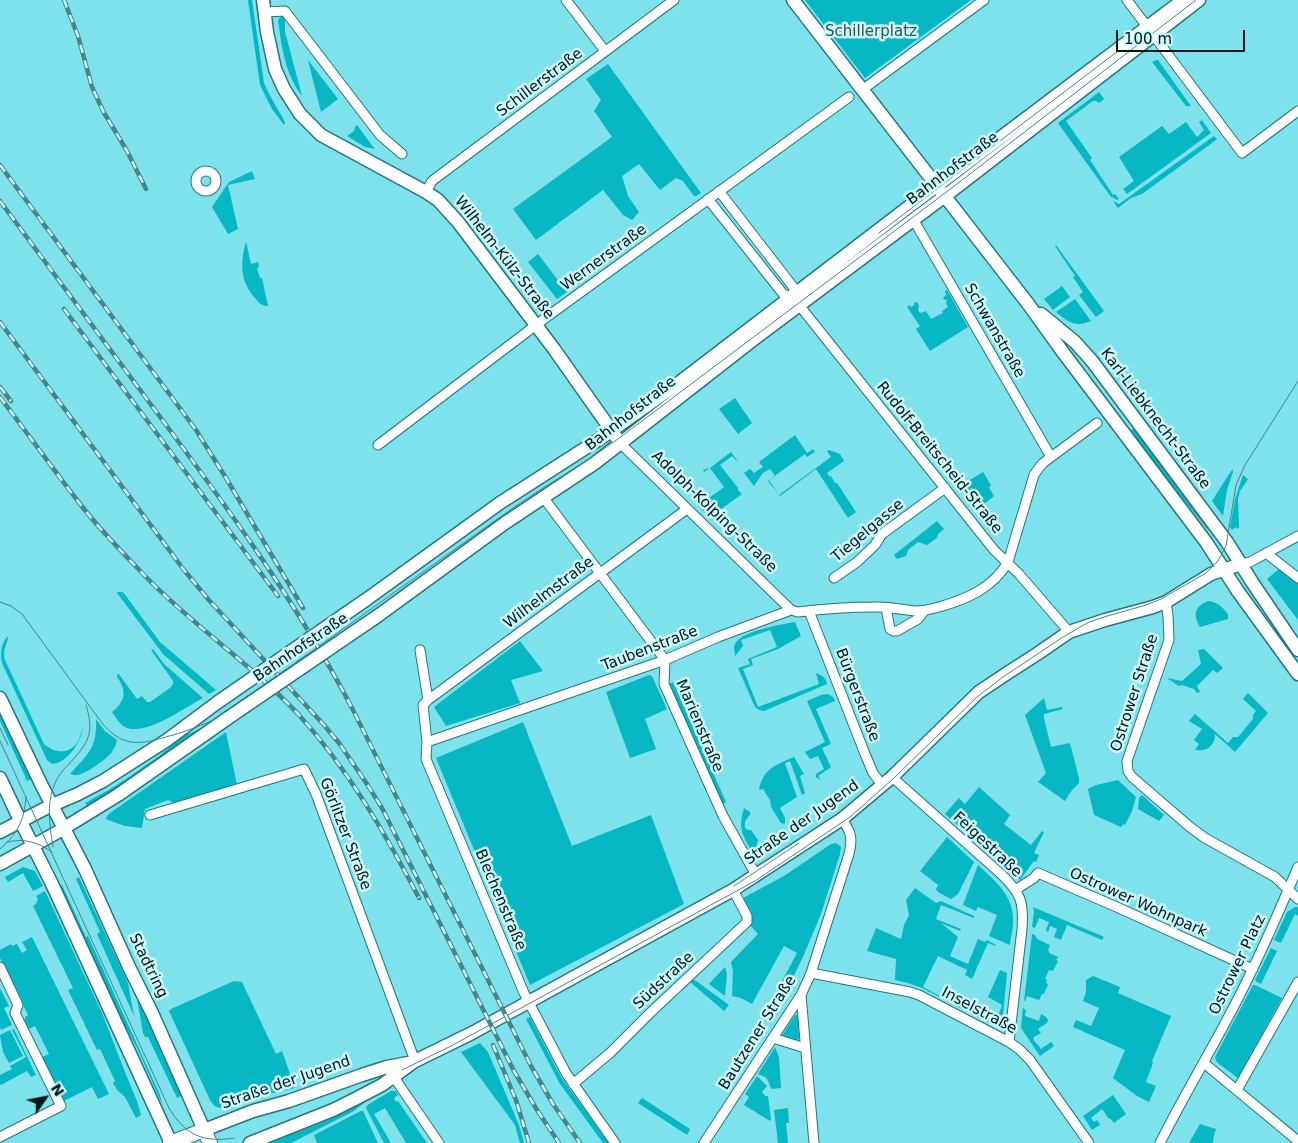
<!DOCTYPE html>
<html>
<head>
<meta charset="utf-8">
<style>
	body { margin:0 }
	#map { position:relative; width:1298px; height:1143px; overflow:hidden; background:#7de2ec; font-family:"DejaVu Sans",sans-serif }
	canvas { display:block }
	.north { position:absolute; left:20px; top:1073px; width:50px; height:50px; -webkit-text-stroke:4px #ccfaff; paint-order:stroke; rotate:57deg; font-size:14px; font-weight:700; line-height:20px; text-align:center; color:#011517 }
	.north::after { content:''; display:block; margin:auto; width:18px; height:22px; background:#011517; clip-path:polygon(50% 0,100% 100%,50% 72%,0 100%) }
	.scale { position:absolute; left:1116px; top:30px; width:129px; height:22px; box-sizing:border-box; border:2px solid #011517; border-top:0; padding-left:6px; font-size:15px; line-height:18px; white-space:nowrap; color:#011517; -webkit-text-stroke:4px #ccfaff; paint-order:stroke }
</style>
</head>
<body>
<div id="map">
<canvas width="1298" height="1143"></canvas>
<div class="north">N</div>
<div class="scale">100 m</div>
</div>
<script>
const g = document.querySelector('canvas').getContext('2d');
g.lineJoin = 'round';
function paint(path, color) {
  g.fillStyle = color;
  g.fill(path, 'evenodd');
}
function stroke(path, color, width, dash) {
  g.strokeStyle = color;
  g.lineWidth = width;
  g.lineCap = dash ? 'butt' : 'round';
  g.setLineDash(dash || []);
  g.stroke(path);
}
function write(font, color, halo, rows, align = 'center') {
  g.font = font + ' "DejaVu Sans",sans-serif';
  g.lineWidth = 5;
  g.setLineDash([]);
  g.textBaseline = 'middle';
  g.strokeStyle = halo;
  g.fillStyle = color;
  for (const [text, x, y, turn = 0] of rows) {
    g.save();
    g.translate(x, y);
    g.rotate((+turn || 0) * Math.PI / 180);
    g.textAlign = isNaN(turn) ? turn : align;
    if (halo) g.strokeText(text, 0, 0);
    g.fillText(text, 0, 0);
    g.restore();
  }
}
paint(new Path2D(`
	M248,0H252L264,83L269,94L284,120L285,123L284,125L272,109L260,85Z
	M805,0H971L865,78Z
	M282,16L285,18V32L302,96C285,74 282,48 278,21L280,17Z
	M308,60L338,99L321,112Z
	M1156,60H1158L1191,106H1186L1152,62Z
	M608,64L701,193L696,196H694L683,181L676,178L660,190L639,164L622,176L628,196L639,212L632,220L623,215L603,190L536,240L513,209L612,137L594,111L601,100L586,79Z
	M1099,92L1104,99L1099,103L1096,101H1093L1066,121L1092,158L1090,160L1113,195L1115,194L1119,199L1117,200L1112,197H1111L1058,123Z
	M1202,120L1211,133L1127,194L1123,189L1134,181L1119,157L1162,126L1169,134L1186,122L1197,137L1204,130L1199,122Z
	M357,125L374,148L375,149L365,147L347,136L354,131L355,127Z
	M1214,136L1217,139L1212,143L1142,194L1131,198L1118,208L1113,201L1119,204Z
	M252,171L255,179L228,185L238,229L228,234L212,207L229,182Z
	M246,242L251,264L258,262L259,267L257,268L260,278H262L268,306C262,306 259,303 255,298C240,282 240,262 246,242Z
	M1056,245L1104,311L1096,317L1079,295L1083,292L1073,277L1075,276L1055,246Z
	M538,254L567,292L557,299L528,262Z
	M1062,286L1070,297L1053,310L1044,299Z
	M947,290L968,327L930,351L916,329L920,326L907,307L910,305L911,307L914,305V303L917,302L919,306L918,309L919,312L921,313L926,311L931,319L943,313L942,311L948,307L946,303L947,301L946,299L944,300L943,298L946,295L945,291Z
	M1075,299L1091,321C1076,328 1068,322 1056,312Z
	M735,398L752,423L738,434L719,409Z
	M1134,428L1211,527L1208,530C1182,497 1154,465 1129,432Z
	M795,435L807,453L813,449L815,452L807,457L805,454L769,480L779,495L831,457L827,451L829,450L840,454L844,461L827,473L830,477L831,476L835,483H837L856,512L848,518L816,469L780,496L768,481L775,476L770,469L763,473L754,486L744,473L750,469L754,473L763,467L759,462Z
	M731,452L739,463L732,456L720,465L738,488V490L742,494L710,517L698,506L724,487L710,468L704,472L703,470L710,468Z
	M1233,470V472L1227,490L1223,516L1212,501L1231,471Z
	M983,472L991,485L989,488L994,496L978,509L960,486Z
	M1243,475L1248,479L1240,491L1238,499L1239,528L1237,529L1236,527L1232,530L1230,527L1235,499Z
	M937,521L944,529L938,534L937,538L927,545L918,542L908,550L906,556L897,559L894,555Z
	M1279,569L1298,583V620L1267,579Z
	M118,592H123L160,642L216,690L209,694L163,654L117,593Z
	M1208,601C1218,602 1222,607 1228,614V619L1200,627C1193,615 1194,607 1208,601Z
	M795,622L801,636L778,649L751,659L753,665L743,669L758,707L819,684L816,673C821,675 827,678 827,684L764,711L759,710L755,707L738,668L750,664L748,659L777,647L770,630L741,640L743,646L735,656C735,652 733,647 735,644C741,631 783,624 795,622Z
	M8,636C8,645 2,647 5,660L44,744C54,753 68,755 77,743C80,738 81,732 83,728C81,741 68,763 52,764L47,760L2,663C0,653 1,643 8,636Z
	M520,641L543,671L511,680L520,703L446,726L434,707Z
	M153,649L164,664L203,698C184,708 145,737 125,727C119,724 116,717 112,712C126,701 127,691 117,677L118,673L137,699L142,696L147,702H150L170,688L173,684V681L151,650Z
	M1204,649L1223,668L1217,673L1213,670L1197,686L1200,692L1198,693L1196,692L1194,689L1182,685L1180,686C1175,685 1173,681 1168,679L1167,678L1182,681L1201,664L1198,650Z
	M649,675L652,676L667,709L645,719L656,749L630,758L606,692Z
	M673,682L678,693L726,802L723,804L669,684Z
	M1248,693L1268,713L1235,752L1215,734C1215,745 1208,752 1195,750L1199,744L1194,740L1202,729L1189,721L1195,714L1228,743L1233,737H1238L1253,719V715L1256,711L1243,699Z
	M828,694L833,697L835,701L816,709L831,744L822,748L831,767L818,776L821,780L816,777V774L824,769L818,756L810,759L805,752L825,742L807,701L821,695Z
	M1044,698L1047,710L1062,707L1063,709L1044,714V718L1051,747L1070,743L1079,778V783L1072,790L1065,801L1038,782L1046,773L1025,715Z
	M0,712L34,778L27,781L0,721Z
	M96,719L105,731L117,740C116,744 115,748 112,752C107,759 87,773 78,775C75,775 73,775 70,774C89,753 97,748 96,719Z
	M212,722L139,775L88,807L85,803L112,788L129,777L159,756L184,735L191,733Z
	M523,722L572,846L651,815L684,904L530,985L436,758Z
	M226,732L237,785L176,804L168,800L145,809L142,828L125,826L108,820L106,819L107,816L110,813Z
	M794,757L804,774L800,776L805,793L802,795L790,761L785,763L797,797L780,808L785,818V824L781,823L771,807L770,800L763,789L759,790C763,768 776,765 794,757Z
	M1118,780L1136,797L1132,811L1125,825L1123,824L1121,827L1094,815L1088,789L1096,785Z
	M979,787L1010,815L1004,824L1031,845L1042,831L1044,832L1034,853L1039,855L1036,862L1034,861L1020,880L945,814L959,798L965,804Z
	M1142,795L1164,815L1159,821L1138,809L1139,798Z
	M744,808L750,812V815C746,819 744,822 745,828L748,830H751L758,840L754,856C744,836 737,831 744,808Z
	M947,837L974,862L958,894L951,899L938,892L936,889L938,885L920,871Z
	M836,843L841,847L840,854L821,914L803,957L774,1016L766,1011L797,953L784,946L752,1004L741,998L732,996L733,971L731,962L758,934L749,924L751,912L743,898L784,876L831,844Z
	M978,865C994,880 1012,894 1013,917C1014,926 1011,936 1010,945L989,936L997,915L978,907L976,911L963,905Z
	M23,867L35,871L43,886L33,891L23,873L8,882L5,877Z
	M79,877L128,983L134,1016L97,934L100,932L76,879Z
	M62,885L86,937L88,936L160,1095L162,1104L138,1050L112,1001L58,886Z
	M915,888L936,903L941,901L974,916V918L941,905L936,919L961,929L960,931L941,923L958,937L950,956L968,964L978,939L985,942L987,940L996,945V946L988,943L975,972V973L972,979L965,975L967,970L938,956L923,987L995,1025L1002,1005L988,997L1000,970L1007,973L1002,1026L999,1028L922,988L908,983L895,980L896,959L867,951L876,928L901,939L904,925L909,915L906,900Z
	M45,891L102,1013L127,1077L137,1101L141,1115L136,1118L125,1097L117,1090L113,1083L115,1081L100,1049L97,1050L68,990L73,988L33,906L36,904L38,899L36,896Z
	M1033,907L1102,936L1104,937L1102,940L1067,925L1061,940L1054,937L1057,929L1050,926L1048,932L1046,930L1049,922L1039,918L1035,928L1032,927L1034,912Z
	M1295,907H1298V916L1295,914L1281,943L1274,940L1287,912Z
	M1032,934L1035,935L1037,939L1050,945L1048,950L1049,951V953L1058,957L1056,960L1058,961L1053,971L1049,970L1045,979L1047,980L1046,983L1048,984L1044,994H1042L1039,1000L1027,996L1025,1001H1024Z
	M32,937L109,1094L98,1099L92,1087L64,1101L42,1057L49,1054L35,1026L29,1029L25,1021V1017L28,1015L0,958V950L11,944L12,946L17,944L22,953L27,950L22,942Z
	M1271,948L1277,951L1261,984L1257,982L1255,980Z
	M725,967L727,974L725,996L709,984Z
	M1093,976L1120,987L1118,993L1171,1016L1152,1061L1153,1063L1146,1082L1156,1086L1149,1102L1137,1096L1113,1078L1125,1050L1073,1027L1076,1020L1091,1026L1099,1008L1083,1001L1086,992V980Z
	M692,978L729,1005L724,1011L689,981Z
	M234,981L242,982L276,1054L282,1051L295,1088L256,1097L223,1108C216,1108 214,1106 210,1100L169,1011L171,1009Z
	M1253,985H1255L1282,998L1238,1078L1219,1064L1216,1061L1215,1057Z
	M0,988L9,1006L4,1008L12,1025L1,1030L0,1027Z
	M137,999L148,1019L183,1095L177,1098L148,1037H145L143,1033Z
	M1023,1008L1026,1010L1025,1016L1039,1021L1041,1014L1046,1017L1048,1020L1047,1023L1038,1029L1041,1033L1034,1037L1033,1039L1041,1049L1051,1042L1054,1046L1040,1056L1021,1028Z
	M795,1015H798L799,1038L797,1043L781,1037Z
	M530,1017L561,1077L609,1143H603L560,1084L526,1019Z
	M14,1029L36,1075L31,1077L27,1071L1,1085L0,1084V1075L12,1069L10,1066L26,1057L12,1030Z
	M10,1030L23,1056L9,1063L3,1052L0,1035Z
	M480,1043L488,1052L519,1125L524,1143H520L515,1125L461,1052Z
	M775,1047L779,1057L781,1088L772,1089C769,1086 770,1084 768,1081C766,1076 762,1076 758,1074Z
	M757,1076L767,1086L762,1092L765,1096H768L771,1119L770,1121L744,1105L749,1097L745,1094Z
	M391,1091H396L398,1095L394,1098L396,1102L398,1101L427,1143H406L385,1108L374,1114L391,1143H384L367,1110L366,1107L369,1104Z
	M1113,1095L1126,1114L1114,1123L1110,1118L1109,1119L1102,1109L1091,1118L1094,1122L1097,1120L1100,1125L1092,1130L1083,1116Z
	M642,1098L690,1129L687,1135L638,1103Z
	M365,1102L354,1111L291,1143H269L326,1121Z
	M788,1108L789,1123H786L788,1143H778L774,1110Z
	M361,1111H363L378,1143H317L314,1135Z
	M1200,1124L1216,1129L1214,1135L1213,1143H1189Z`), '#07b7c4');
const street = new Path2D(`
	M566,0L605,51
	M1127,0L1242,153L1298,111
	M265,12L285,11L380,135L402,154
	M862,90L984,0
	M196 181a10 10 0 1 1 20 0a10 10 0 1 1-20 0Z
	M719,191L794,288L793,296L803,310L994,550L1019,574L1069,632
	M426,192L432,181L674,0
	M708,199L784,295L793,296
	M913,219L1051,457
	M620,443L791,610
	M378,445L544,319L849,97
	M543,497L665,660L664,684L723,816L756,875
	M1266,553L1298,578
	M1241,564L1250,562L1298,536
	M834,578L857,562L875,545L882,534L945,488
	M1166,602L1168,616L1169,640L1127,761L1128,771L1132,777L1190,827L1205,838L1275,877L1298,899
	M886,608L890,629L893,631H897L918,619L924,611
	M809,611L865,754L873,773L883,786
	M420,650L428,700L423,705L427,742L426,759L524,993L566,1073L615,1143
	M428,700L687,509
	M427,742L665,660L718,637L791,610L798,612C823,609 849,607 874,607C888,606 902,610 916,611C924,611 931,609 939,607C967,599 993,588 1008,562L1034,475L1038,469L1043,463L1097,423
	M892,777L1001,874C1021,893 1024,902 1022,929L1009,1042
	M150,815L304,769L316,794L415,1061
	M1015,890L1034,878L1038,873L1119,908L1253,969
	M0,967L18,1005L15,1013L61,1106L0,1137
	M811,973L910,992L919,995L1009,1042L1019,1049L1030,1060L1089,1143
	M801,995L814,1143
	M773,1038L805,1048
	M1204,1063L1298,1141
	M391,1073L439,1143
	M573,1084L610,1053L650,1013L747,922V916L733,890
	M1237,1090L1298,982
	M704,1143L801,995L811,973L849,854C853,838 851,832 842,819
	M1160,1143C1182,1099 1208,1056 1231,1012C1256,965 1277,916 1298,867`);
const secondary = new Path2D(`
	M263,0L267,32L275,69L284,89L300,114L321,135L426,192L438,200L458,222L554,349L616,437
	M793,0L1029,305L1062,351L1206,542L1237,590L1298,674
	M1041,314L1075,342L1092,361L1227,542L1252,582L1298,650
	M367,599L500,503L598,440L680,382L902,212L1183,0
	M379,615L505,523L595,463L754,339L945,196L1199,0
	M0,698L41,784L85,869L129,967L152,1013L204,1130L253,1111L289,1101L362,1075L387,1067L408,1063
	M0,778L18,816L52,884L171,1143
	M0,832L50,806L78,794L103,781L167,740L218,702
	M0,864L56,833L118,795L228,718
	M250,1143L333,1110L357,1098L382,1085L415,1061L472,1033L733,890L842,819L892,777L979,692L1006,674L1037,654L1069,632L1105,620L1153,607L1166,602L1211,574L1241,564`);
const primary = new Path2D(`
	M170,1143L204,1130L210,1143`);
stroke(street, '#25767d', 11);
stroke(secondary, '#25767d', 15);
stroke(primary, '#25767d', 16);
stroke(street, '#fff', 9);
stroke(secondary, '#fff', 12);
stroke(primary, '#fff', 14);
stroke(new Path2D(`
	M879,233L1118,51
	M0,602L11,606L22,614L102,723C122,747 139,745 166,737C182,733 197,727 211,721C313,652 412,579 513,508C547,484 584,464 618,439L957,184L1196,0
	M0,728L8,745
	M0,741L169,1108C185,1135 203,1143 234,1138
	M7,842C24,838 38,842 52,852
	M53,847C50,827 46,805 54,786C57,777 63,770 69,764C88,743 95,734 86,705
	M0,849C18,833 24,821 26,797
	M734,886L799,843
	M402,1070L451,1046L755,881L850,817L894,778L977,697L1003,677L1060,639L1087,623L1104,617L1146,605L1161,599L1206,573L1218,561L1226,546L1236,485L1245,465L1298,381`), '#45858c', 1);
const rail = new Path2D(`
	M64,0L78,36L92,87L103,111L127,151L146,189
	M0,165L196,430L226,478L303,608
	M0,201C50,268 99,335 149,402C222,500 295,599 352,708L531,1066L553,1104L580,1143
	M64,309L278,596
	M0,322L184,570L208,599L324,725L339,743L367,784L382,808L514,1071L537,1110L559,1143
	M0,387L11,401
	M0,397C28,434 55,472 84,509C103,533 126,556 147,578C195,627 252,665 299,715C348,769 385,833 419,898
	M493,1045L516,1100L529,1143`);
stroke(rail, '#45858c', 4.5);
stroke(rail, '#ccfaff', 2.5, [8]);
const secondaryBridge = new Path2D(`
	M218,702L367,599
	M228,718L379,615`);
stroke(secondaryBridge, '#25767d', 15, []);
stroke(secondaryBridge, '#fff', 12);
write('15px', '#2e5053', '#ccfaff', [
	["Schillerplatz",871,32]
]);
write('15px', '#011517', '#ccfaff', [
	["Schillerstraße",540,83,-37],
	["Bahnhofstraße",953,169,-37],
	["Wilhelm-Külz-Straße",504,258,52],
	["Wernerstraße",604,258,-36],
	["Schwanstraße",994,331,60],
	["Bahnhofstraße",631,414,-38],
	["Karl-Liebknecht-Straße",1155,419,53],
	["Rudolf-Breitscheid-Straße",939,458,51],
	["Adolph-Kolping-Straße",714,512,44],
	["Tiegelgasse",868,531,-40],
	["Wilhelmstraße",549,593,-37],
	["Bahnhofstraße",301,648,-34],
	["Taubenstraße",650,649,-21],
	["Ostrower Straße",1135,693,-72],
	["Bürgerstraße",857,695,69],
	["Marienstraße",699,726,67],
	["Straße der Jugend",802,823,-35],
	["Görlitzer Straße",345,834,69],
	["Feigestraße",987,845,43],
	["Blechenstraße",500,900,67],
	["Ostrower Wohnpark",1138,903,24],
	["Ostrower Platz",1238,965,-64],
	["Stadtring",148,966,64],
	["Südstraße",664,981,-43],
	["Inselstraße",979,1011,28],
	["Bautzener Straße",758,1033,-58],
	["Straße der Jugend",286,1083,-19]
]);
</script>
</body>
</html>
